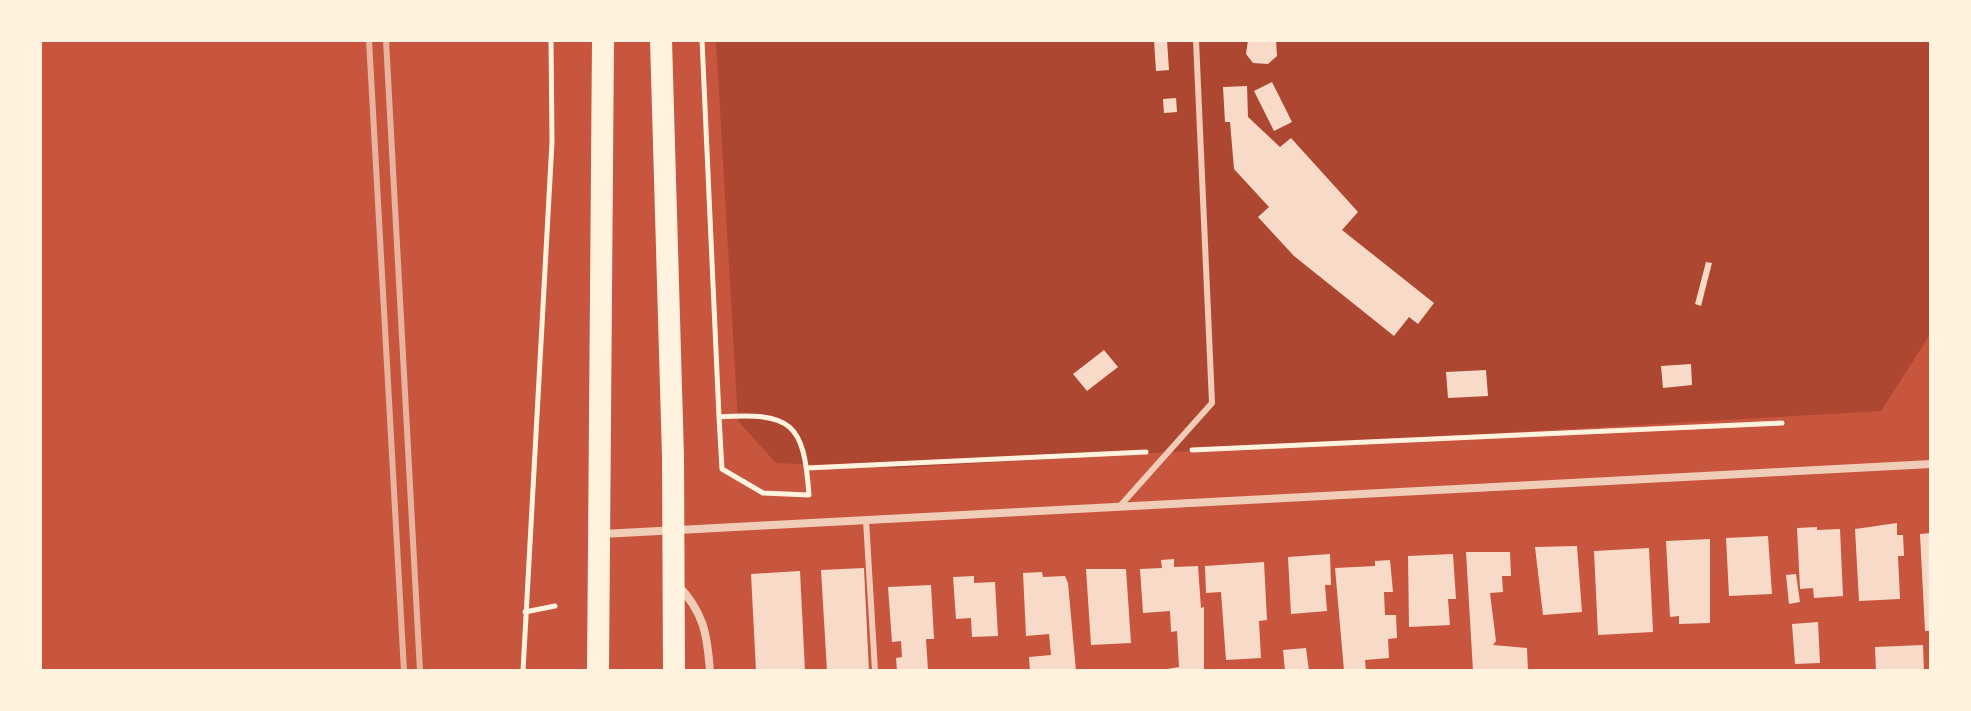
<!DOCTYPE html>
<html>
<head>
<meta charset="utf-8">
<style>
	body { margin:0 }
	#map { position:relative; width:1971px; height:711px; overflow:hidden; background:#c8553d; font-family:"Archivo Narrow",sans-serif }
	canvas { display:block }
	.frame { position:absolute; inset:0; border:42px solid #fff3e0; pointer-events:none }
</style>
</head>
<body>
<div id="map">
<canvas width="1971" height="711"></canvas>
<div class="frame"></div>
</div>
<script>
const g = document.querySelector('canvas').getContext('2d');
g.lineJoin = 'round';
function paint(path, color) {
  g.fillStyle = color;
  g.fill(path, 'evenodd');
}
function stroke(path, color, width, dash) {
  g.strokeStyle = color;
  g.lineWidth = width;
  g.lineCap = dash ? 'butt' : 'round';
  g.setLineDash(dash || []);
  g.stroke(path);
}
paint(new Path2D(`
	M716,40H1931V333L1881,411L897,468L776,463L738,421Z`), '#ae4732');
paint(new Path2D(`
	M1154,40H1167L1169,70L1156,71Z
	M1248,40H1276L1277,56L1268,64L1253,63L1246,54Z
	M1272,82L1292,122L1274,131L1254,91Z
	M1247,86L1248,117L1280,147L1291,138L1358,212L1342,230L1434,303L1418,324L1409,317L1394,336L1294,256L1258,217L1269,207L1234,169L1230,122H1225L1223,87Z
	M1176,98L1177,112L1164,113L1163,99Z
	M1706,262L1712,263L1701,306L1695,304Z
	M1104,350L1118,367L1087,391L1073,374Z
	M1691,364L1692,385L1663,388L1661,366Z
	M1486,370L1488,396L1448,398L1446,372Z
	M1897,523V535H1903L1904,556H1898L1900,599L1859,601L1855,529Z
	M1817,527V530L1840,529L1843,596L1814,598L1813,588L1800,589L1797,528Z
	M1931,533V631H1925L1920,534Z
	M1768,536L1772,594L1729,596L1726,538Z
	M1710,539V623L1679,624V616L1670,617L1666,541Z
	M1577,546L1582,612L1543,615L1535,547Z
	M1649,548L1653,632L1598,635L1594,551Z
	M1466,552H1510L1511,576H1502L1503,592L1490,593L1496,641L1493,645L1527,648L1528,671H1473Z
	M1330,554L1331,585H1325L1327,611L1291,614L1288,557Z
	M1453,554L1456,599H1448L1450,625L1409,627L1408,556Z
	M1174,559V567L1198,566L1201,608L1204,607V671H1155L1179,667L1177,631L1171,632L1170,611L1143,613L1140,569L1162,568L1161,560Z
	M1390,560L1393,592H1384L1385,615H1396L1397,638L1388,639L1389,658L1365,660L1366,671H1344L1335,568L1375,566V561Z
	M1264,562L1267,620L1259,621L1261,658L1226,660L1221,592L1206,593L1205,566Z
	M864,568L869,671H827L821,570Z
	M1086,569H1126L1131,643L1091,645Z
	M800,571L805,671H756L751,574Z
	M1042,572L1043,577L1065,576L1068,583L1076,671H1030L1029,657L1051,655L1049,634L1026,636L1023,573Z
	M1796,574L1800,602L1789,604L1786,575Z
	M974,576V583L995,582L998,636L972,637L971,618L956,619L953,577Z
	M931,585L934,639H926L928,671H897L896,658L902,657L901,641L892,642L888,587Z
	M1818,622L1820,663L1795,664L1792,624Z
	M1923,645L1924,671H1876L1875,647Z
	M1306,648L1309,671H1285L1283,650Z`), '#f7dbc8');
stroke(new Path2D(`
	M702,40L719,417L722,469L763,493L809,495C804,423 792,412 719,417
	M1192,450L1782,423
	M807,468L1146,452
	M525,612L555,606
	M523,671L552,142L551,40`), '#fff3e0', 5);
stroke(new Path2D(`
	M1120,506L1212,403L1196,40
	M866,520L875,671`), '#f1ccb7', 6);
stroke(new Path2D(`
	M602,534L1931,464
	M677,584C704,613 707,633 710,671`), '#f1ccb7', 8);
stroke(new Path2D(`
	M661,40L673,457L674,671
	M598,671L603,40`), '#fff3e0', 22);
stroke(new Path2D(`
	M369,40L404,671
	M386,40L420,671`), '#e9b49f', 6);
</script>
</body>
</html>
